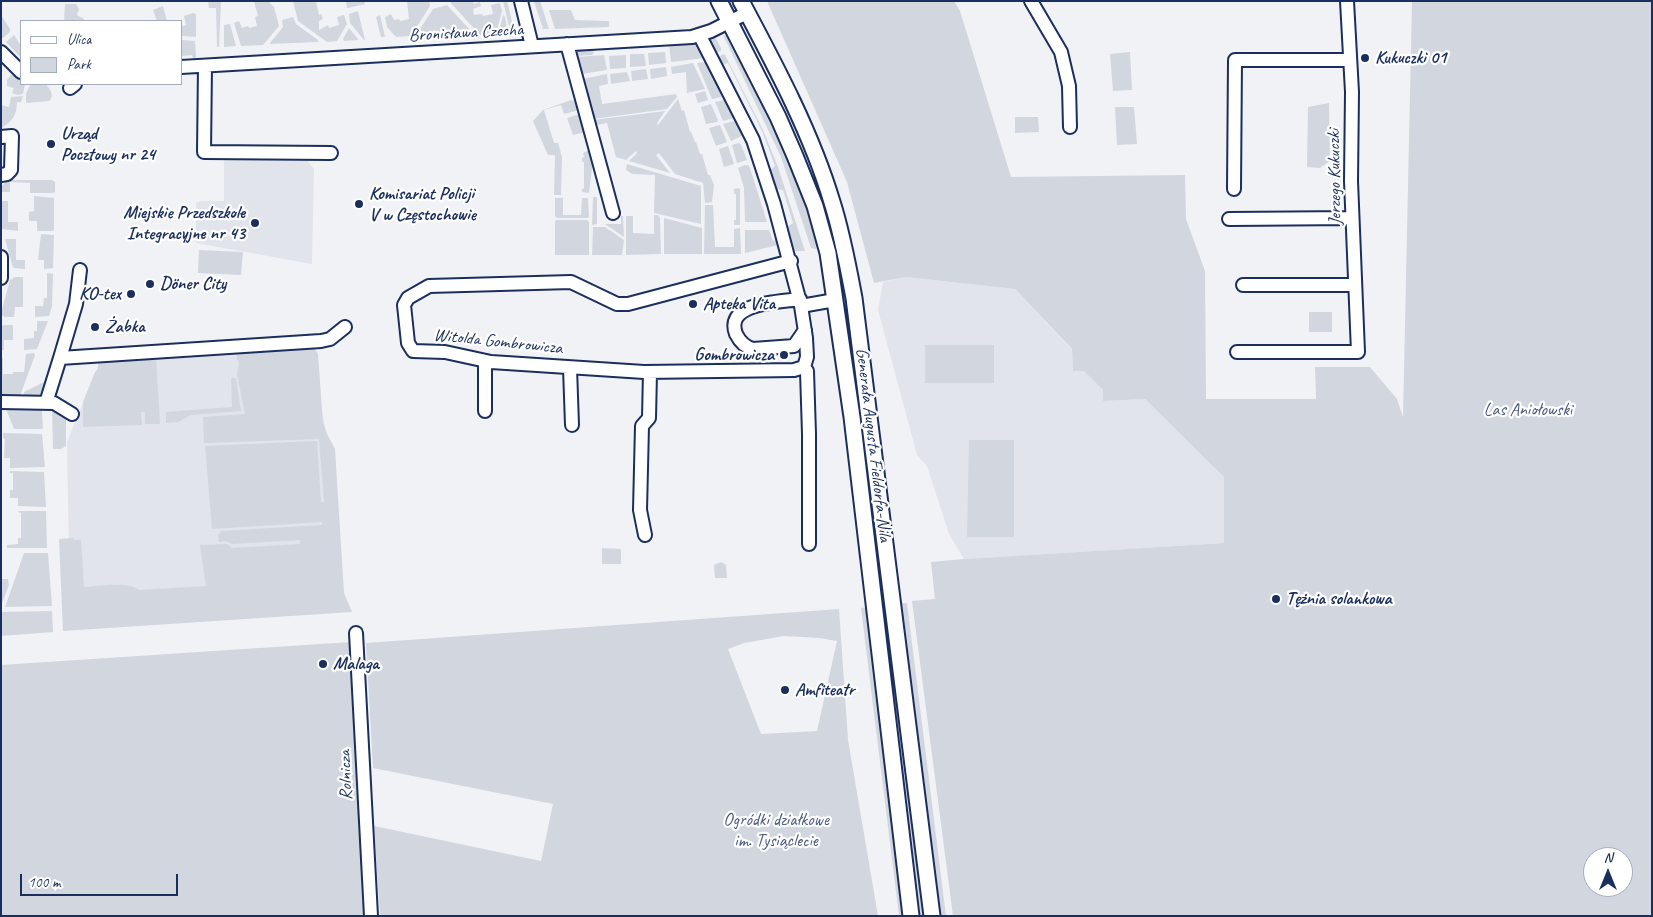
<!DOCTYPE html>
<html>
<head>
<meta charset="utf-8">
<style>
	body { margin:0 }
	#map { position:relative; width:1653px; height:917px; overflow:hidden; background:#f1f2f5; font-family:Caveat,sans-serif }
	canvas { display:block }
	.frame { position:absolute; inset:0; border:2px solid #1b2f5e; pointer-events:none }
	.legend { position:absolute; left:20px; top:20px; width:162px; height:65px; box-sizing:border-box; background:#fff; border:1px solid #a4acbf; margin:0; padding:6px 9px; list-style:none; font-size:15px; color:#1b2f5e }
	.legend li { display:flex; align-items:center; gap:10px; height:25px }
	.legend b { width:25px; border:1px solid #a4acbf }
	.north { position:absolute; left:1583px; top:847px; width:50px; height:50px; box-sizing:border-box; background:#fff; border:1px solid #a4acbf; border-radius:50%; rotate:0deg; font-size:14px; font-weight:700; line-height:20px; text-align:center; color:#1b2f5e }
	.north::after { content:''; display:block; margin:auto; width:18px; height:22px; background:#1b2f5e; clip-path:polygon(50% 0,100% 100%,50% 72%,0 100%) }
	.scale { position:absolute; left:20px; top:874px; width:158px; height:22px; box-sizing:border-box; border:2px solid #1b2f5e; border-top:0; padding-left:6px; font-size:15px; line-height:18px; white-space:nowrap; color:#1b2f5e; -webkit-text-stroke:4px #fff; paint-order:stroke }
</style>
</head>
<body>
<div id="map">
<canvas width="1653" height="917"></canvas>
<div class="frame"></div>
<ul class="legend">
<li><b style="height:6px;background:#fff"></b>Ulica</li>
<li><b style="height:14px;background:#d2d6df"></b>Park</li>
</ul>
<div class="north">N</div>
<div class="scale">100 m</div>
</div>
<script>
const g = document.querySelector('canvas').getContext('2d');
g.lineJoin = 'round';
function paint(path, color) {
  g.fillStyle = color;
  g.fill(path, 'evenodd');
}
function stroke(path, color, width, dash) {
  g.strokeStyle = color;
  g.lineWidth = width;
  g.lineCap = dash ? 'butt' : 'round';
  g.setLineDash(dash || []);
  g.stroke(path);
}
function write(font, color, halo, rows, align = 'center') {
  g.font = font + ' Caveat,sans-serif';
  g.lineWidth = 4.5;
  g.setLineDash([]);
  g.textBaseline = 'middle';
  g.strokeStyle = halo;
  g.fillStyle = color;
  for (const [text, x, y, turn = 0] of rows) {
    g.save();
    g.translate(x, y);
    g.rotate((+turn || 0) * Math.PI / 180);
    g.textAlign = isNaN(turn) ? turn : align;
    if (halo) g.strokeText(text, 0, 0);
    g.fillText(text, 0, 0);
    g.restore();
  }
}
paint(new Path2D(`
	M224,158H305L314,169L312,264L196,243V203L201,201H224Z
	M906,277L1015,289L1072,350L1073,371H1084L1103,390V401L1145,399L1224,477V543L964,559L949,534L927,466L917,455L878,310L883,282Z
	M308,345L327,436L344,595L70,614L67,442L101,359Z`), '#e1e4ea');
paint(new Path2D(`
	M221,1L219,47H217L216,8H209L208,2Z
	M254,1H268L274,7L279,26L263,45L241,46L234,23L239,21L242,28L248,26L249,28L257,26L255,17L258,16Z
	M293,1H316L319,15L321,14L323,19L319,21V30L328,25L329,28L339,25L337,17L344,15L347,24L337,41L327,42L298,21Z
	M346,1H364L365,4L348,8H347Z
	M407,1H429L430,6L411,36L396,37L387,27L385,17L391,14L394,20L399,19L400,21L409,19Z
	M449,1H473L474,4L480,2L481,6L473,9L474,15L482,14L483,16L493,14L491,5L500,3L502,11L496,34L480,35Z
	M503,1H507L515,34H512L510,30Z
	M534,1H540L549,29H543Z
	M767,1H954L960,11L1011,177L1185,175L1186,219L1205,271L1206,399H1316L1315,367H1370L1397,399L1403,417L1412,1H1652V913L1648,916H953L912,601L935,599L931,562L964,559L1224,543V477L1145,399L1103,401V390L1084,371H1073L1072,349L1015,289L906,277L874,283L847,182ZM1593,857H1623V887H1593Z
	M65,4H76L79,9L77,14L78,16L83,18L85,21H64Z
	M447,5L471,31L472,35L446,33L416,35L433,9Z
	M163,6L167,21H157L153,10Z
	M549,10H571L575,20L609,21V27L555,29Z
	M358,11L365,40H364L350,23L349,14Z
	M193,13L196,14V37L181,36V27L186,25L184,16Z
	M1,15L10,29V32L3,38L1,37Z
	M380,15L385,37H381L376,17Z
	M503,15L505,17L508,33L500,34L499,32Z
	M293,17L296,24L318,40V42L270,44V43L283,27L282,20Z
	M230,24L236,46L224,47V25Z
	M349,28L358,39V40L344,41L343,39Z
	M14,35L21,46V58L6,42Z
	M714,35L721,48V51L714,54L708,42L709,39Z
	M723,35L729,36L784,145L795,172L819,248L815,249L811,248L781,157Z
	M181,40L195,41L196,58L193,59L192,55L181,56Z
	M696,43L705,58L671,62L669,44Z
	M591,48L594,52L592,55L575,56V50Z
	M665,52L666,63L649,65L648,53Z
	M1130,52L1132,90L1113,91L1110,54Z
	M630,54H644L646,66L630,67Z
	M723,54L725,55L763,130L778,167L805,251H793L787,227L793,223L783,190L775,189L769,171L775,166L762,131L728,63L721,65L717,58Z
	M604,55L607,70L582,74L575,59L576,57Z
	M626,55V68L610,69L609,56Z
	M707,62L722,97L712,99L697,63Z
	M693,63L705,89L687,93L686,72L672,74L671,67Z
	M666,67L667,76L651,79L650,69Z
	M646,69L648,79L632,81L631,71Z
	M627,72L630,81L611,84L610,74Z
	M607,74L608,84L599,86L602,104L676,94L677,97L667,109L593,119L582,79Z
	M11,75L21,77V84H25L23,94L17,95L12,93L14,88L7,86V80Z
	M31,84H46C50,90 55,95 49,101L26,103V93Z
	M705,91L708,100L698,103L695,94Z
	M23,96L21,102H17C17,115 12,122 1,128V105L9,107L11,97Z
	M678,99L682,111L684,110L690,132H691L695,142H696L700,154H702L708,175H710L714,185L712,202L705,203L703,183L675,174L659,153L656,155L670,173L629,161L637,153L636,151L626,160L616,157L607,123L596,125L593,120L665,111L657,123L658,125Z
	M571,100L577,102L580,110L564,114L561,105L544,110L554,143H558L562,157L561,195H554L555,155H548L533,121L543,110Z
	M724,100L733,118L723,121L715,102Z
	M1329,103L1330,161L1320,168L1307,167L1308,107Z
	M711,104L718,120L717,122L706,124L701,107Z
	M1134,107L1137,144L1117,145L1115,107Z
	M580,114L586,132L573,135L567,118Z
	M1015,117H1038L1039,132L1015,133Z
	M738,120L744,135L731,141L723,124Z
	M720,125L727,142L716,146L709,128Z
	M739,143L741,145L747,160L737,163L732,145Z
	M728,146L734,164L724,167L719,149Z
	M589,150L591,151L593,160L589,193L582,192V189L584,188V162H582V158L584,157L583,153Z
	M627,164L701,186V224L654,213L655,175L632,174L626,170Z
	M745,165H748L750,168L767,222H745L744,188L738,168Z
	M7,180H52L55,182V192L53,193H30V183L10,182V192H1V187Z
	M739,188L740,190V225H734V220H736V194H734V189Z
	M34,196L54,198V230L53,231H37V221H29V212L34,211Z
	M593,197H597V224L592,225Z
	M555,198H563V215H581L582,198H588L589,216L588,218H557L555,216Z
	M1,201H8V222H18V231L2,229Z
	M705,205H713L715,247H734V229L740,228L741,254H704Z
	M654,215H658L660,218L661,254L626,255V216H633V233L654,234Z
	M621,216H623L624,237L605,224H621Z
	M664,218L702,228V254H664Z
	M556,220H587L589,222V255H555V222Z
	M593,227H605L624,240L622,255H592Z
	M745,230H769L773,241L779,239L782,244L745,253Z
	M41,234L54,235L53,268L44,269V260H38Z
	M5,239H16V260H25V269L13,268Z
	M199,250L243,252L241,275L198,273Z
	M47,273L53,274L52,306L49,316L35,317V306H43L44,298H47Z
	M15,277H23V307H15L14,317H5L1,315V313L10,280Z
	M1309,312H1332V332H1309Z
	M37,321H48L37,349L24,350V339L34,338V331H37Z
	M4,325H13V340H4V350H1V326Z
	M308,345L315,349L318,354L323,423L327,434L335,449L344,593L352,612L63,631L59,539L73,538L74,540H81L84,587C97,586 129,581 139,590L206,586L200,546L201,545L227,544L232,548L300,544V540L232,544L226,541L219,542L218,535L221,531L322,525V522L212,529L205,446L317,441L321,502H324L319,439L204,443L203,417L245,414L237,374L239,363L237,359V352Z
	M925,345H994V383H925Z
	M34,353L35,355L20,396H1V358H3V374H13V372H24L26,354Z
	M156,357L160,424H145V412H141L142,425L83,427V402L95,372L98,369V360Z
	M231,378H236L241,411L191,415L178,422L166,423V412L232,407Z
	M44,382L40,395H24V392Z
	M6,409H40L42,411L43,429H14Z
	M52,409L64,416L66,419V446L61,449H53Z
	M3,433L42,434L45,467L10,468V458H4L5,439L3,438Z
	M969,440H1014V537H967Z
	M10,471L44,472L46,507L18,506V498H10V490H13V473H10Z
	M18,511H46L47,548H7V545L18,544V538H21V513L18,512Z
	M602,548L621,549V564H602Z
	M24,553H48L52,606L5,607Z
	M721,562L726,565L727,578H715L714,565Z
	M1,579H8L9,585L1,606Z
	M899,603H907L946,916H938Z
	M888,605L926,916H919L881,606Z
	M869,607L906,916H899L861,608Z
	M839,609L848,740L878,916H380L374,826L541,861L553,804L373,768L366,643ZM784,636L819,638L837,641L817,731L761,734L728,649L744,643Z
	M52,611L53,632L1,636V612Z
	M351,642L364,916H1V665Z`), '#d2d6df');
const minor = new Path2D(`
	M521,1L532,46
	M1031,1L1061,52L1069,86L1070,127
	M700,36L753,140L774,204L801,306L806,338L807,357L804,367
	M567,44L613,213
	M1,52L21,72
	M205,66L204,152L331,153
	M181,67L692,37L711,31L747,13
	M70,88L75,84
	M1,137L12,136L11,170L7,174L1,175
	M1234,189L1235,60H1350
	M1229,219L1352,218
	M1,257V278
	M791,261L628,304H617L571,282L429,286L408,298L404,305L408,343L413,351L445,352L491,362L644,372L794,370L804,367
	M1243,285H1355
	M800,299C781,302 724,302 736,334C740,342 745,347 753,349L794,346L805,330
	M801,306L835,300
	M1237,352H1358L1351,181L1352,92L1347,1
	M60,358L76,304L80,270
	M485,361V411
	M804,367L807,371L809,434V544
	M570,368L572,425
	M1,402L54,403L72,414
	M46,403L60,358L321,341L330,339L345,327
	M645,535L640,510L642,426L649,418L650,372
	M356,633L371,916`);
const tertiary = new Path2D(`
	M719,1L778,117L795,156L815,206L828,253L852,417L911,916
	M741,1C775,65 811,132 832,202C842,233 848,266 854,298L932,916`);
stroke(minor, '#1b2f5e', 16);
stroke(tertiary, '#1b2f5e', 19);
stroke(minor, '#fff', 12);
stroke(tertiary, '#fff', 15);
for (const [x, y, r, color] of [
	[1365,58,5,"#1b2f5e"],
	[51,144,5,"#1b2f5e"],
	[359,204,5,"#1b2f5e"],
	[255,223,5,"#1b2f5e"],
	[150,284,5,"#1b2f5e"],
	[131,294,5,"#1b2f5e"],
	[693,304,5,"#1b2f5e"],
	[95,327,5,"#1b2f5e"],
	[784,355,5,"#1b2f5e"],
	[1276,599,5,"#1b2f5e"],
	[323,664,5,"#1b2f5e"],
	[785,690,5,"#1b2f5e"]
]) {
  const dot = new Path2D();
  dot.arc(x, y, r, 0, 2 * Math.PI);
  g.fillStyle = color;
  g.fill(dot);
  stroke(dot, '#fff', 2);
}
write('18px', '#1b2f5e', '#fff', [
	["Bronisława Czecha",466,33,-3],
	["Jerzego Kukuczki",1335,177,-91],
	["Witolda Gombrowicza",498,342,6],
	["Generała Augusta Fieldorfa-Nila",873,445,83],
	["Rolnicza",346,775,-92]
]);
write('bold 18px', '#1b2f5e', '#fff', [
	["Kukuczki 01",1375,58],
	["Urząd",61,134],
	["Pocztowy nr 24",61,155],
	["Komisariat Policji",369,194],
	["V w Częstochowie",369,215],
	["Miejskie Przedszkole",245,213,"right"],
	["Integracyjne nr 43",245,234,"right"],
	["Döner City",160,284],
	["KO-tex",121,294,"right"],
	["Apteka Vita",703,304],
	["Żabka",105,327],
	["Gombrowicza",774,355,"right"],
	["Tężnia solankowa",1286,599],
	["Malaga",333,664],
	["Amfiteatr",795,690]
], 'left');
write('18px', '#49597e', '#fff', [
	["Las Aniołowski",1528,410],
	["Ogródki działkowe",776,820],
	["im. Tysiąclecie",776,841]
]);
</script>
</body>
</html>
